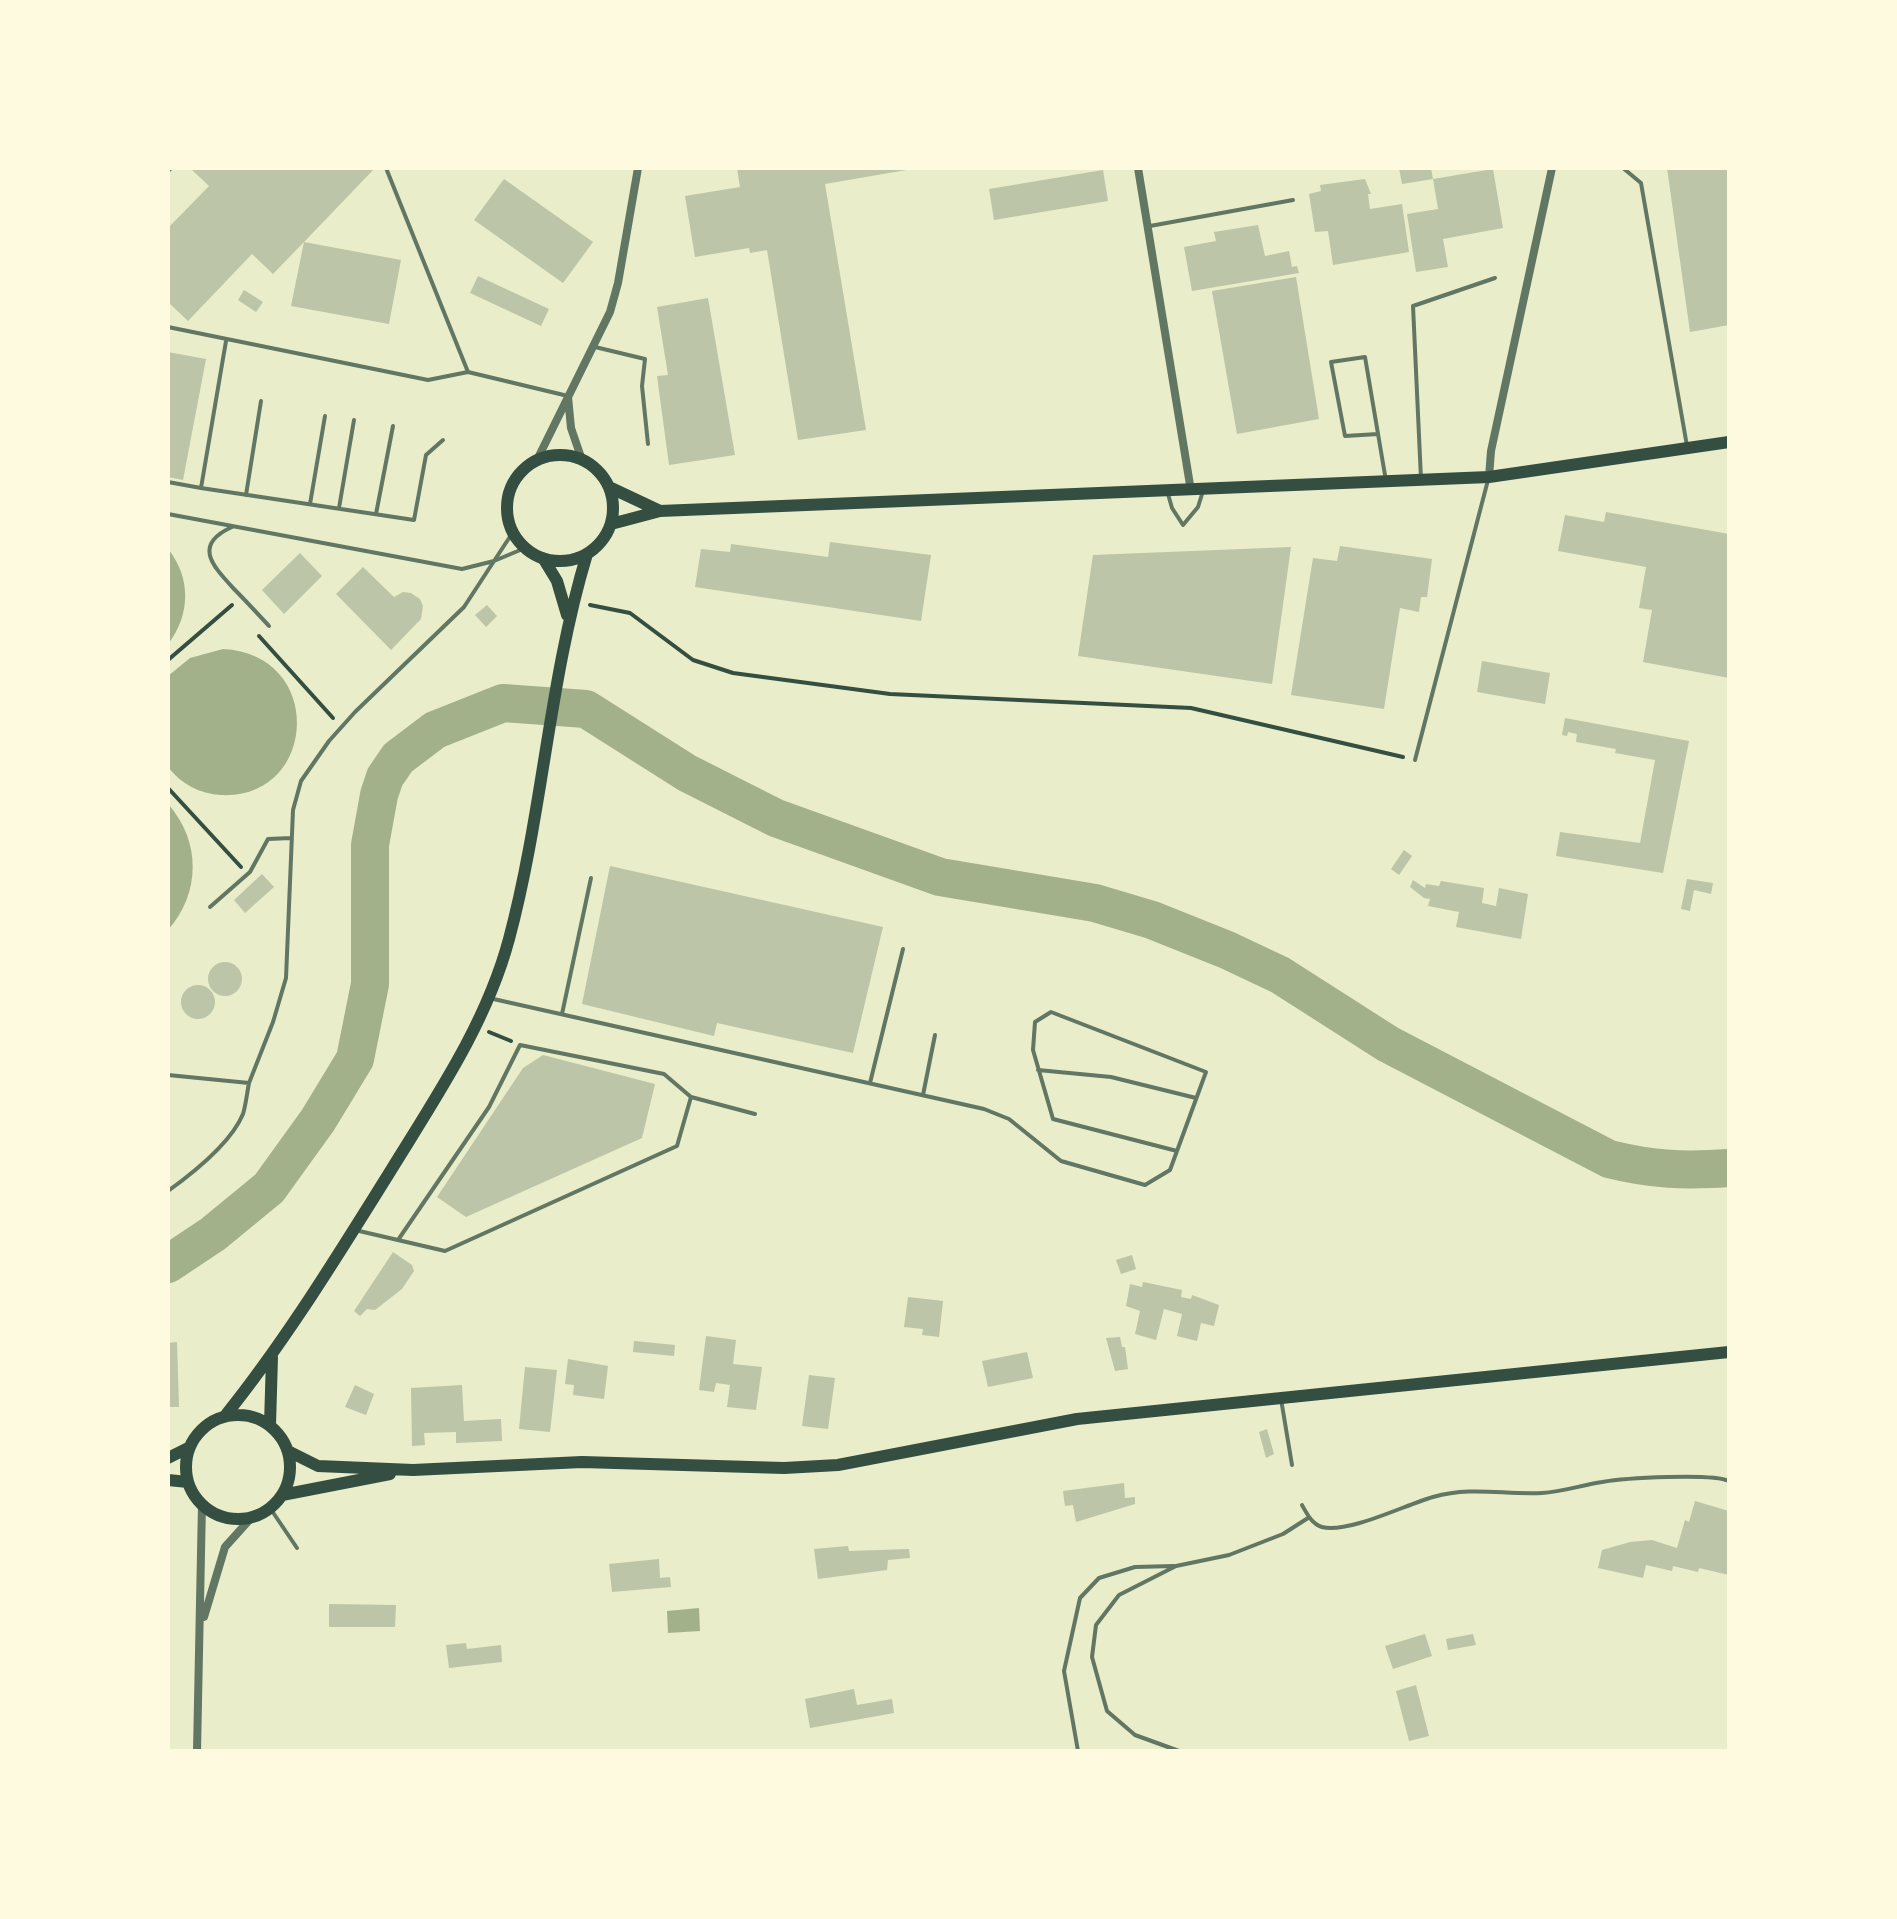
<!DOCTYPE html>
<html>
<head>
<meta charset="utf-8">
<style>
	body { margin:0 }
	#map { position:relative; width:1897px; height:1919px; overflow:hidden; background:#e9edc9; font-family:Quicksand,sans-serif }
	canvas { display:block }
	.frame { position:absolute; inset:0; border:170px solid #fefae0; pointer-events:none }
</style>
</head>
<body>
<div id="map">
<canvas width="1897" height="1919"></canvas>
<div class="frame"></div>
</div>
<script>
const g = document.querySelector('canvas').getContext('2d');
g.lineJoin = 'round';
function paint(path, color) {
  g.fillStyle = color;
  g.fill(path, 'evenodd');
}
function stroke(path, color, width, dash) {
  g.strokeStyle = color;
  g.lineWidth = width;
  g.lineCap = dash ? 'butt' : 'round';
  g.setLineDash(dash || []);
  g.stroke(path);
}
paint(new Path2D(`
	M168,549C191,577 191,615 168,644Z
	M223,649C326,654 318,800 221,795C200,794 181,784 168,767V676L190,658Z
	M168,804C201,841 201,893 168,930Z
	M699,1608L700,1631L668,1633L667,1611Z`), '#a3b18a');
stroke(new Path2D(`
	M168,1264L213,1234L269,1188L318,1120L355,1059L370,984V845L379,795L385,777L398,758L435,730L503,703L586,709L687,773L776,818L940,877L1095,903L1152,920L1227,950L1280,975L1388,1044L1609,1159C1653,1170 1685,1171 1729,1168`), '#a3b18a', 38);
paint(new Path2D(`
	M190,168H375L304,242L401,260L389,324L291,306L304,242L273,274L252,254L188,321L168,302V228L209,186Z
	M737,168H918L825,184L866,430L798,440L767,250L750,253L749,248L695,257L685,196L740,187Z
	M1399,168H1431L1433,179L1493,169L1503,228L1443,239L1448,267L1416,272L1407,214L1438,209L1433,179L1402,184Z
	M1667,168H1729V325L1690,332Z
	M1103,170L1108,201L994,220L989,189Z
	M504,179L593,242L563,283L474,220Z
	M1365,179L1371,194H1368L1370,209L1402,204L1409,252L1333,265L1328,231L1315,232L1309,194L1321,191L1320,185Z
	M1258,225L1265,256L1289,251L1292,267L1297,266L1299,273L1192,291L1184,247L1216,241L1214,232Z
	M478,276L549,309L541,326L470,293Z
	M1296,277L1319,419L1237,434L1212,291Z
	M244,290L263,302L256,312L238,300Z
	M708,298L735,455L669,465L657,376L668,375L657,307Z
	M168,352L206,359L183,480L168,477Z
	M1606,512L1729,534V678L1643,662L1652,610L1639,608L1646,567L1558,551L1565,515L1604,522Z
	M830,542L931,555L921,621L695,587L701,549L730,552L731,544L828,557Z
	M1340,546L1432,559L1427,597H1421L1419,612L1400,608L1384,709L1291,695L1313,558L1337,561Z
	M1291,547L1272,684L1078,656L1093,555Z
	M300,553L322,576L284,614L262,590Z
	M363,567L394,597L403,592L411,593L420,599L423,606L421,619L391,650L336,594Z
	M487,605L497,616L486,627L475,615Z
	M1482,661L1550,673L1545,704L1477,692Z
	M1565,718L1689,741L1663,873L1556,856L1560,832L1640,843L1655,760L1615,753L1616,749L1576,742L1577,734L1568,732L1567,736L1562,735Z
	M1404,850L1412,856L1399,875L1391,869Z
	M610,866L883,927L853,1053L717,1023L714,1036L582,1004Z
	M262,874L274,887L245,913L234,900Z
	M1687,879L1713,883L1711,894L1694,890L1690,911L1681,909Z
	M1413,880L1425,888L1426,884L1439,886L1441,881L1484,888L1482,903L1496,906L1499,888L1528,894L1521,939L1456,927L1459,912L1428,906L1430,899L1424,898L1410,887Z
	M208 979a17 17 0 1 1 34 0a17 17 0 1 1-34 0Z
	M181 1002a17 17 0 1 1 34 0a17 17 0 1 1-34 0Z
	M543,1055L655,1084L642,1138L466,1217L437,1197L523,1068Z
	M393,1252L412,1265L414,1271L402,1289L375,1310L367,1309L360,1316L354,1311Z
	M1132,1255L1136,1269L1121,1274L1116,1260Z
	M1143,1282L1182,1290L1181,1297L1191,1299L1192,1295L1219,1305L1214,1326L1201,1323L1197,1341L1177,1336L1182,1314L1164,1309L1156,1340L1135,1334L1140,1311L1126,1306L1130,1284L1142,1287Z
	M908,1297L943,1301L939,1337L922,1335L923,1329L904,1327Z
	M706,1336L736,1340L733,1364L762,1367L756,1410L727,1407L730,1385L716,1383L714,1392L699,1390Z
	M1120,1337L1122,1347H1125L1128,1369L1115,1371L1106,1338Z
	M634,1341L675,1345L674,1356L633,1352Z
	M177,1342L179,1407H168V1343Z
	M1027,1352L1033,1378L988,1387L982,1361Z
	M568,1359L608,1366L604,1399L573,1395L574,1385L565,1384Z
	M525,1367L557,1370L550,1432L519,1429Z
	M809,1375L835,1378L828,1429L802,1426Z
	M355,1385L374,1394L366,1415L345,1407Z
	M462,1385L464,1421L501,1419L502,1441L456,1443V1432L424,1433L425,1445L412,1446L411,1388Z
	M1267,1429L1274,1454L1266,1458L1259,1432Z
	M1124,1483L1125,1498L1135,1497V1504L1076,1522L1073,1505L1065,1506L1063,1491Z
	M1695,1501L1729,1511V1575L1699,1568L1698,1572L1673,1566L1672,1571L1646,1565L1643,1578L1598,1568L1602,1550L1630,1542L1652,1540L1677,1548L1685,1520L1689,1522Z
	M848,1546L849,1551L909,1549L910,1558L888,1560L887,1570L818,1579L814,1549Z
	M659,1559L660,1578L670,1577L671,1587L612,1592L609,1564Z
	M329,1604L396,1605L395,1627H329Z
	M1425,1634L1432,1656L1393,1669L1385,1646Z
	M1473,1634L1476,1645L1448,1650L1446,1639Z
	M466,1643L467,1649L501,1645L502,1662L449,1668L446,1645Z
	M1416,1685L1429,1736L1409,1741L1396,1691Z
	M854,1689L857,1705L892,1699L894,1713L810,1728L805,1699Z`), '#bcc5a7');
stroke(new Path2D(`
	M590,605L630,613L693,660L733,673L890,694L1191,708L1403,757
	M259,636L333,718
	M168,660L232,605
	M168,788L241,867
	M489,1032L511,1041`), '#344e41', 4);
stroke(new Path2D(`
	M386,168L468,372
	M1623,168L1641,183L1687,446
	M168,171L171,168
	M1150,226L1293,200
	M168,327L428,380L468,372L568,396
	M595,347L645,359L642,386L648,444
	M1378,434L1345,436L1331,362L1365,357L1386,481
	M1421,479L1413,306L1495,278
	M168,482L201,488L226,341
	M201,488L414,520L426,455L443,440
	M1168,494L1172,508L1183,525L1198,507L1203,491
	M246,495L261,401
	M310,504L325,416
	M339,508L354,420
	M168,514L462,569L494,561L525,548
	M376,514L393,426
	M232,527C192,545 213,566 234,589C246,601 257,613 269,626
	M1415,760L1488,480
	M210,907L250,872L268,839L291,838
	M489,998L984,1109L1009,1119L1061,1161L1145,1185L1170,1170L1206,1072L1051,1012L1035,1022L1033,1050L1053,1119L1177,1151
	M562,1014L591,878
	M1038,1070L1111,1077L1196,1098
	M168,1075L249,1083L273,1022L286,978L293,810L301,781L329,741L355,712L464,607L513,532
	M870,1083L903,949
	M923,1095L935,1035
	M168,1191C193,1173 231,1143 243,1114C246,1104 247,1093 249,1083
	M355,1230L445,1251L677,1146L691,1097
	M398,1240L489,1107L520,1045L664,1074L691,1097L755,1114
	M1281,1399L1292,1465
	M1302,1505C1307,1514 1312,1524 1322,1527C1348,1534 1407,1504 1433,1497C1473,1486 1503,1495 1542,1493C1562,1492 1582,1485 1602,1482C1624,1478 1712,1473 1729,1481
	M270,1508L297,1548
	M1078,1751L1064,1671L1080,1598L1099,1578L1135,1567L1174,1566
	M1179,1751L1135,1735L1107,1711L1092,1657L1096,1625L1119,1595L1176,1566L1229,1555L1283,1534L1308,1518`), '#617663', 4);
stroke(new Path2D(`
	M1138,168L1191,491
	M568,397L571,428L582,460
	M537,460L610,312L618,283L638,168
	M1489,477L1491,451L1552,168
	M204,1617L225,1547L252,1517
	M197,1751L202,1504`), '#617663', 8);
stroke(new Path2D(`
	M507 508a53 53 0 1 1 106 0a53 53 0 1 1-106 0Z
	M609,487L660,511
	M611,524L660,511L1489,477L1729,442
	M543,558L557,581L567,615
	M186 1467a52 52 0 1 1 104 0a52 52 0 1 1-104 0Z
	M225,1416C286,1340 336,1258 388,1175C434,1100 486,1025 509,939C543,812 549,679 587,554
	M270,1425L272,1357
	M288,1451L318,1466L413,1470L582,1462L784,1468L838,1465L1077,1419L1729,1352
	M168,1458L190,1447
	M168,1480L188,1482
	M282,1495L390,1474`), '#344e41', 12);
</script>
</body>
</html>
